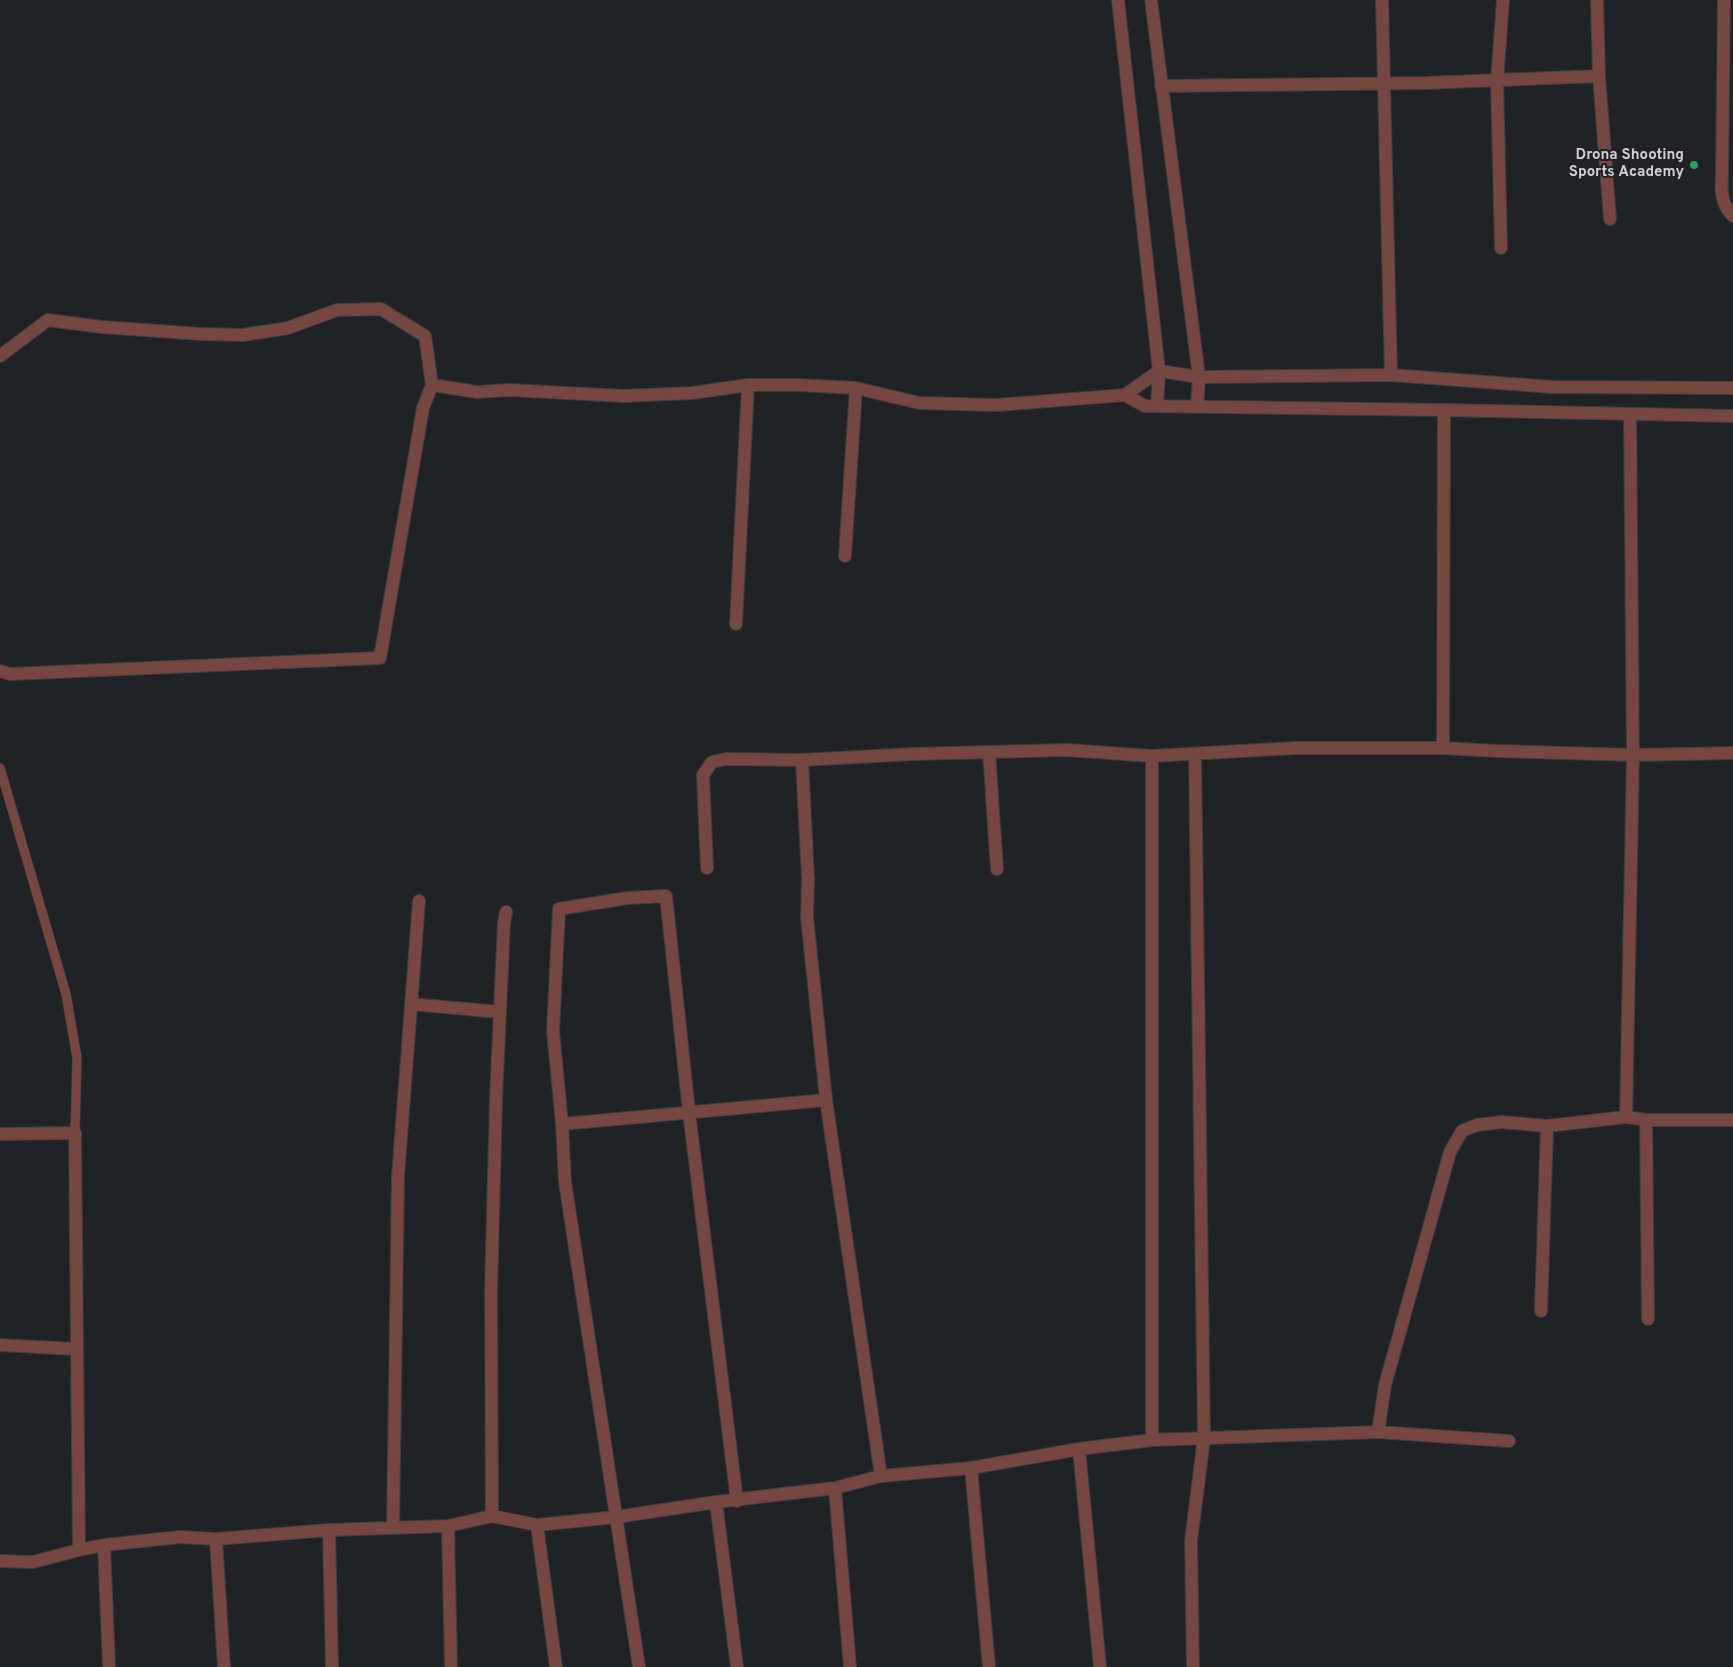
<!DOCTYPE html>
<html>
<head>
<meta charset="utf-8">
<style>
	body { margin:0 }
	canvas { display:block; background:#202225 }
</style>
</head>
<body>
<canvas width="1733" height="1667"></canvas>
<script>
const g = document.querySelector('canvas').getContext('2d');
g.lineJoin = 'round';
function stroke(path, color, width, dash) {
  g.strokeStyle = color;
  g.lineWidth = width;
  g.lineCap = dash ? 'butt' : 'round';
  g.setLineDash(dash || []);
  g.stroke(path);
}
function write(font, color, halo, rows, align = 'center') {
  g.font = font + ' Overpass,sans-serif';
  g.lineWidth = 4;
  g.setLineDash([]);
  g.textBaseline = 'middle';
  g.strokeStyle = halo;
  g.fillStyle = color;
  for (const [text, x, y, turn = 0] of rows) {
    g.save();
    g.translate(x, y);
    g.rotate((+turn || 0) * Math.PI / 180);
    g.textAlign = isNaN(turn) ? turn : align;
    if (halo) g.strokeText(text, 0, 0);
    g.fillText(text, 0, 0);
    g.restore();
  }
}
const lane = new Path2D(`
	M0,768L66,994L77,1058L75,1133`);
const street = new Path2D(`
	M1118,0L1159,371L1157,406
	M1151,0L1199,377L1197,407
	M1382,0L1391,375
	M1597,0L1599,76L1610,219
	M1724,0L1722,176C1721,192 1721,204 1733,216
	M1161,86L1425,83L1599,76
	M1501,248L1497,81L1503,0
	M0,356L48,320L102,327L201,334L243,335L288,328L337,310L381,309L425,336L432,385L477,392L510,390L623,396L692,393L748,385H799L856,388L919,403L996,405L1125,395L1159,371L1199,377L1391,375L1553,387L1733,388
	M1125,395L1145,406L1444,410L1733,416
	M845,556L856,388
	M736,624L748,385
	M0,671L10,674L380,658L423,408L432,385
	M1443,748L1444,410
	M989,752L997,869
	M1152,756V1440
	M802,760L808,879L807,917L826,1100L881,1476
	M707,868L703,775L712,762L726,759L802,760L913,754L1067,750L1152,756L1295,748H1443L1497,751L1633,755L1733,753
	M411,1004L500,1012
	M1626,1117L1633,755L1630,415
	M1646,1120L1648,1319
	M562,1124L826,1100
	M0,1134L75,1133L79,1550
	M1541,1311L1547,1126
	M0,1345L76,1349
	M1378,1432L1385,1385L1450,1152L1462,1131L1477,1125L1502,1122L1547,1126L1626,1117L1646,1120H1733
	M1079,1449L1100,1667
	M971,1468L989,1667
	M835,1488L850,1667
	M716,1502L737,1667
	M492,1516L491,1292L496,1099L504,923L506,912
	M537,1525L556,1667
	M393,1528L398,1176L419,901
	M329,1530L332,1667
	M216,1539L224,1667
	M104,1545L109,1667
	M0,1561L33,1562L79,1550L104,1545L180,1537L216,1539L329,1530L448,1526
	M451,1667L448,1526L492,1516L537,1525L616,1517L716,1502L835,1488L881,1476L971,1468L1079,1449L1152,1440L1378,1432L1509,1441
	M639,1667L565,1182L562,1124L553,1031L559,909L627,898L666,896L689,1112L737,1501
	M1193,1667L1191,1541L1204,1438L1195,755`);
stroke(lane, '#3c3e41', 10);
stroke(street, '#3c3e41', 14);
stroke(lane, '#764640', 9);
stroke(street, '#764640', 12);
for (const [x, y, r, color] of [
	[1694,165,5,"#2e9e5b"]
]) {
  const dot = new Path2D();
  dot.arc(x, y, r, 0, 2 * Math.PI);
  g.fillStyle = color;
  g.fill(dot);
  stroke(dot, '#202225', 2);
}
write('bold 15px', '#d1d1d4', '#202225', [
	["Drona Shooting",1684,156],
	["Sports Academy",1684,173]
], 'right');
</script>
</body>
</html>
